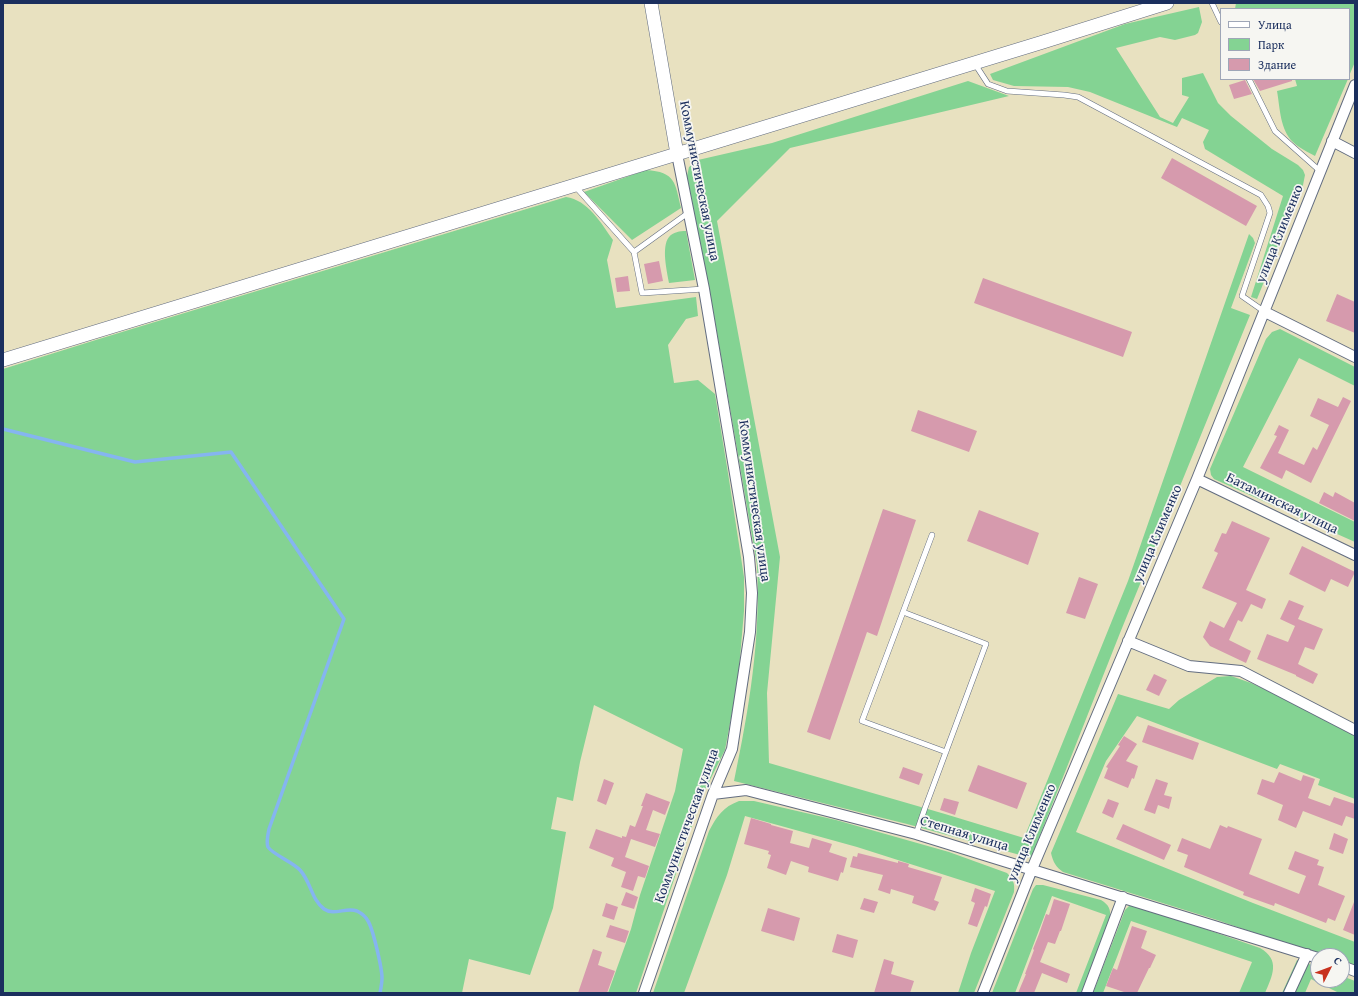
<!DOCTYPE html>
<html>
<head>
<meta charset="utf-8">
<style>
	body { margin:0 }
	#map { position:relative; width:1358px; height:996px; overflow:hidden; background:#e8e1c0; font-family:"Gentium Book Plus",serif }
	canvas { display:block }
	.frame { position:absolute; inset:0; border:4px solid #1b2f5e; pointer-events:none }
	.legend { position:absolute; left:1220px; top:8px; width:130px; height:72px; box-sizing:border-box; background:#f6f6f2; border:1px solid #9ea6b7; margin:0; padding:5px 7px; list-style:none; font-size:12px; color:#1b2f5e }
	.legend li { display:flex; align-items:center; gap:8px; height:20px }
	.legend b { width:20px; border:1px solid #9ea6b7 }
	.north { position:absolute; left:1310px; top:948px; width:40px; height:40px; box-sizing:border-box; background:#f6f6f2; border:1px solid #9ea6b7; border-radius:50%; rotate:48deg; font-size:11px; font-weight:700; line-height:16px; text-align:center; color:#1b2f5e }
	.north::after { content:''; display:block; margin:auto; width:14px; height:18px; background:#c8321e; clip-path:polygon(50% 0,100% 100%,50% 72%,0 100%) }
</style>
</head>
<body>
<div id="map">
<canvas width="1358" height="996"></canvas>
<div class="frame"></div>
<ul class="legend">
<li><b style="height:5px;background:#fff"></b>Улица</li>
<li><b style="height:11px;background:#84d393"></b>Парк</li>
<li><b style="height:11px;background:#d69aad"></b>Здание</li>
</ul>
<div class="north">С</div>
</div>
<script>
const g = document.querySelector('canvas').getContext('2d');
g.lineJoin = 'round';
function paint(path, color) {
  g.fillStyle = color;
  g.fill(path, 'evenodd');
}
function stroke(path, color, width, dash) {
  g.strokeStyle = color;
  g.lineWidth = width;
  g.lineCap = dash ? 'butt' : 'round';
  g.setLineDash(dash || []);
  g.stroke(path);
}
function write(font, color, halo, rows, align = 'center') {
  g.font = font + ' "Gentium Book Plus",serif';
  g.lineWidth = 3.5;
  g.setLineDash([]);
  g.textBaseline = 'middle';
  g.strokeStyle = halo;
  g.fillStyle = color;
  for (const [text, x, y, turn = 0] of rows) {
    g.save();
    g.translate(x, y);
    g.rotate((+turn || 0) * Math.PI / 180);
    g.textAlign = isNaN(turn) ? turn : align;
    if (halo) g.strokeText(text, 0, 0);
    g.fillText(text, 0, 0);
    g.restore();
  }
}
paint(new Path2D(`
	M1236,3H1355V62L1349,76V9H1235Z
	M1199,7L1202,22L1198,33L1195,35L1175,40L1160,37L1116,48L1160,117L1173,123L1189,97L1182,95V78L1203,73L1218,103L1231,116L1272,149L1298,165L1303,170L1305,175L1303,185L1257,299L1251,297L1283,196L1205,149L1203,142L1209,130L1182,118L1177,127L1090,92L1068,87L1014,86L993,80L990,74L1125,24Z
	M1295,79H1348L1315,156C1308,152 1299,148 1293,142C1280,130 1280,108 1277,91L1297,86Z
	M968,81L1009,96L790,148L717,221L780,557L767,693L769,763L945,814L1024,838L1128,581L1249,234L1253,238L1255,243L1231,308L1250,315L1120,633L1031,858L907,824L734,781C749,709 761,639 757,565L716,327L687,176L689,167L698,160L772,143Z
	M646,170C676,172 675,183 681,208L632,240L584,192Z
	M566,197C588,200 601,223 613,240L607,260L616,308L696,297L698,316L686,319L668,345L674,383L698,380L715,394L728,473L744,577V611L738,681L725,750L702,796L636,993H608L631,929L640,895L675,791L683,749L594,705L580,762L573,801L557,797L551,829L566,832L553,908L530,975L469,959L462,993H3V369L99,339Z
	M686,231L695,280L669,283C667,271 661,247 669,237C673,232 680,231 686,231Z
	M1280,329L1355,367V386L1299,358L1243,467L1355,522V542L1214,479L1211,475L1210,469L1266,339L1272,332Z
	M1231,676L1251,683L1355,732V799L1318,785L1320,779L1280,764L1277,769L1137,716L1106,761L1076,832L1253,903L1355,942V968L1342,963V956H1322L1217,920L1063,872C1056,867 1053,862 1051,853L1118,694L1169,709L1179,700L1217,677Z
	M739,801H754L836,820L949,852L1007,873C1013,879 1015,883 1014,892L974,993H958L971,953L995,891L857,847L745,816L727,875L684,993H653L709,831C717,816 723,807 739,801Z
	M1036,885H1043L1101,900C1109,905 1111,909 1110,919L1082,993H1076L1106,915L1052,896L1015,993H992L1033,889Z
	M1132,905H1136L1260,948C1281,960 1272,976 1265,993H1239L1252,962L1131,921L1103,993H1093L1125,910L1129,906Z
	M1297,960L1318,967V980H1342V976L1355,981V993H1339L1311,979L1305,993H1282Z`), '#84d393');
stroke(new Path2D(`
	M3,429L135,462L231,452L344,619L269,829C268,834 266,842 268,847C272,854 293,862 300,870C311,882 311,899 324,909C334,916 346,907 357,911C361,913 366,917 368,921C373,929 382,968 382,978C382,983 381,988 380,993`), '#85b5f0', 3.5);
paint(new Path2D(`
	M1253,79H1292V81L1260,91Z
	M1245,80L1252,94L1234,99L1229,85Z
	M1172,158L1257,206L1246,226L1161,178Z
	M659,261L663,281L648,284L644,264Z
	M628,276L630,291L617,292L615,278Z
	M983,278L1132,332L1123,357L974,303Z
	M1337,294L1355,302V333L1326,321Z
	M1343,397L1351,401L1311,483L1286,470L1282,479L1260,468L1277,436L1274,435L1279,425L1289,430L1278,453L1304,465L1313,447L1317,450L1329,425L1310,416L1318,398L1338,407Z
	M918,410L977,431L969,452L911,431Z
	M1324,492L1333,497L1335,492L1355,503V521L1319,503Z
	M883,509L916,520L877,636L867,632L830,740L807,732Z
	M979,510L1039,533L1028,565L967,541Z
	M1232,521L1270,538L1246,590L1266,599L1262,609L1251,604L1242,622L1238,620L1229,640L1251,651L1246,663L1210,646L1203,637L1210,621L1224,628L1237,603L1202,588L1218,553L1214,551L1222,533L1226,534Z
	M1302,546L1355,572L1348,587L1331,579L1325,592L1289,574Z
	M1079,577L1098,584L1085,619L1066,613Z
	M1289,600L1304,606L1298,619L1323,629L1314,650L1305,647L1298,664L1318,674L1313,684L1296,676V675L1257,659L1267,634L1288,642L1295,626L1280,619Z
	M1154,674L1167,680L1159,696L1146,690Z
	M1148,725L1199,743L1193,760L1142,742Z
	M1124,736L1137,744L1126,761L1138,766L1134,779L1132,778L1128,788L1104,778L1108,768L1106,767L1120,746L1118,745Z
	M978,765L1027,783L1017,809L968,791Z
	M903,767L923,774L919,785L899,778Z
	M1279,772L1301,781L1303,775L1315,779L1308,798L1330,806L1334,797L1355,804V819L1346,816L1342,826L1303,811L1296,828L1278,820L1283,805L1257,794L1262,779L1274,783Z
	M604,779L614,783L606,805L597,801Z
	M1156,779L1168,783L1164,795L1172,797L1169,809L1158,805L1155,814L1144,810Z
	M646,793L670,802L665,815L653,810L646,830L660,834L655,847L631,839L625,857L649,866L645,878L638,876L633,891L621,887L626,872L611,866L614,858L589,848L596,829L622,838V836L626,837L630,825L635,827L643,806H641Z
	M944,798L959,802L955,815L940,810Z
	M1108,799L1119,803L1113,818L1102,813Z
	M751,818L771,824V825L793,831L790,843L809,848L812,838L832,844L829,852L847,858L843,873L841,872L838,881L808,872L809,867L791,861L786,875L767,868L771,855L768,854L769,851L744,844Z
	M1123,824L1171,845L1164,860L1116,839Z
	M1220,825L1227,828L1228,826L1262,839L1249,874L1299,894L1306,876L1288,869L1295,851L1319,860L1317,865L1324,867L1318,885L1345,896L1335,921L1328,918L1326,923L1275,903L1274,906L1243,895L1244,892L1184,867L1188,855L1177,851L1182,838L1210,849Z
	M1334,833L1348,839L1343,854L1329,849Z
	M858,853L898,863V861L909,864L908,867L942,877L934,900L939,902L935,911L912,903L914,896L891,889L890,894L878,890L883,875L850,867L853,856L857,857Z
	M975,888L991,894L987,907L985,906L977,927L968,924L975,903L971,901Z
	M626,892L638,897L634,909L621,905Z
	M864,898L878,902L874,913L860,909Z
	M1054,899L1070,904L1061,931H1060L1055,944L1048,942L1040,962L1070,974L1067,983L1042,973L1034,993H1018L1026,974H1025L1034,950L1033,949L1039,934L1046,914L1049,915Z
	M1354,902H1355V935L1343,930Z
	M606,903L618,907L614,920L602,916Z
	M768,908L800,918L794,941L761,931Z
	M610,925L629,931L625,943L606,937Z
	M1132,926L1147,931L1141,948L1156,955L1150,968H1149L1137,993H1127L1106,986L1113,968L1117,970Z
	M837,934L858,940L853,958L832,952Z
	M593,949L602,952L598,965L615,971L607,993H578Z
	M884,959L894,962L891,974L914,981L910,993H874Z`), '#d69aad');
const service = new Path2D(`
	M1212,3L1221,22
	M975,64L988,84L1007,91L1064,95L1078,97L1261,195L1268,206L1270,213L1242,296L1265,312
	M1249,79L1275,131L1320,171
	M575,186L634,252L642,293L704,289
	M634,252L688,213
	M932,535L862,721L946,752
	M903,612L986,644L925,808L916,834`);
const minor = new Path2D(`
	M1332,141L1355,153
	M1265,312L1355,357
	M1197,479L1355,555
	M1128,641L1189,666L1241,671L1355,730
	M713,794L746,790L916,834L1318,958
	M1342,966L1355,971
	M644,993L713,794L732,749L750,632L752,593L749,557L704,289L677,154
	M983,993L1032,869L1197,479L1355,85
	M1087,993L1123,897
	M1289,993L1307,954`);
const tertiary = new Path2D(`
	M651,3L677,154
	M3,360L1043,42L1167,3`);
stroke(service, '#636d80', 6);
stroke(minor, '#636d80', 12);
stroke(tertiary, '#636d80', 14);
stroke(service, '#fff', 5);
stroke(minor, '#fff', 10);
stroke(tertiary, '#fff', 13);
write('14px', '#1b2f5e', '#f6f6f2', [
	["Коммунистическая улица",699,181,79],
	["улица Клименко",1280,234,-68],
	["Коммунистическая улица",754,501,82],
	["Батаминская улица",1282,504,26],
	["улица Клименко",1158,534,-67],
	["Коммунистическая улица",687,826,-70],
	["улица Клименко",1032,833,-67],
	["Степная улица",964,834,17]
]);
</script>
</body>
</html>
